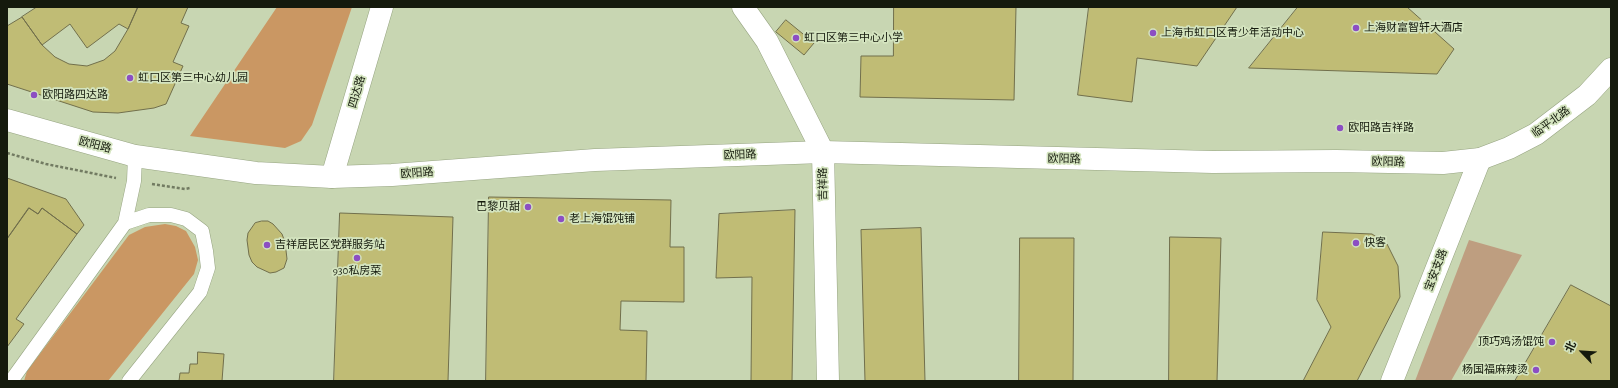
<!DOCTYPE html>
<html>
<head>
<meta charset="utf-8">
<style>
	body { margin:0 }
	#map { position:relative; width:1618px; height:388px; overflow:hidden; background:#c8d6b2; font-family:"Alegreya Sans","Noto Sans SC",sans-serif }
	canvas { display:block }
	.frame { position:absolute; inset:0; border:8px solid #151a0d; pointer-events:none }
	.north { position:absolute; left:1562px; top:332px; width:40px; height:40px; -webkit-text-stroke:3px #d4e4bf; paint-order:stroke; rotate:295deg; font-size:11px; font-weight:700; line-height:16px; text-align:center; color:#151a0d }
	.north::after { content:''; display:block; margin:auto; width:14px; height:18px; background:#151a0d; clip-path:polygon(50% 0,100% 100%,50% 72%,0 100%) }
</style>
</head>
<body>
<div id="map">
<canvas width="1618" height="388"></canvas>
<div class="frame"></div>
<div class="north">北</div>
</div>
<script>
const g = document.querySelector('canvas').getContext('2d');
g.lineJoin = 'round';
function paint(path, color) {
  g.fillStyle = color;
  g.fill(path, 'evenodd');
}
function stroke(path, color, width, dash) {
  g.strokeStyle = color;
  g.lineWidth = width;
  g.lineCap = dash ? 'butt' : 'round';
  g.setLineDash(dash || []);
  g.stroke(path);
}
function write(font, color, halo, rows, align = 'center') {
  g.font = font + ' "Alegreya Sans","Noto Sans SC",sans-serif';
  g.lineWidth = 3.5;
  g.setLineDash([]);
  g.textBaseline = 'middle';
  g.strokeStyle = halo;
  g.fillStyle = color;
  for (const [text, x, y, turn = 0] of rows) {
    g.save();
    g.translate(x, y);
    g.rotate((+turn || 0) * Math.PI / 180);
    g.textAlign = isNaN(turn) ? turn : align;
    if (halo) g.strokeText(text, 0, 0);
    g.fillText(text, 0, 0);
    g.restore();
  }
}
paint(new Path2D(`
	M1469,240L1522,255L1451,381H1415Z`), '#be9e80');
paint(new Path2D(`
	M277,7H352L312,125L301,141L285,148L190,136Z
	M165,224L176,226L186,231L195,247L198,260L194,274L108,381H24L27,371L129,235L145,227Z`), '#ca9763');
const building = new Path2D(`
	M37,7H138L128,29L119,24L87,48L70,24L42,45L22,17Z
	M138,7H188L181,23L189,26L173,62L183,66L166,104L154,108L118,113L93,112L7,84V26L22,17L42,45L55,57L69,64L87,66L104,60L115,51L128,29Z
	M894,7H1016L1014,100L860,97L861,56H893Z
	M1089,7H1237L1197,66L1137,58L1132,102L1078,95Z
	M1298,7H1407L1454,49L1437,74L1249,68Z
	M786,20L814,43L804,55L776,32Z
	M7,178L66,199L84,225L77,234L42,208L38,214L29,208L7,239Z
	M489,197L671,200L670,247H684V302L621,301L620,330L647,331L646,381H486Z
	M29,208L38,214L42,208L77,234L16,319L24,324L7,347V239Z
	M795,210L792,381H751L752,277L716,278L719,214Z
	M340,213L453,217L448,381H334Z
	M262,221H268L273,224L282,234L285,242L287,259L284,268L276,272L270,273L257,267L252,262L249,255L247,240L248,233L255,223Z
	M921,228L925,381H865L861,230Z
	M1323,232L1372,234L1387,244L1398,266L1400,297L1357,381H1303L1331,327L1317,300Z
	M1170,237L1221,238L1217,381H1169Z
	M1020,238H1074L1073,381H1019Z
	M1571,285L1611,306V381H1515Z
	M198,352L224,354L222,381H179L180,373H189L190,364H197Z`);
paint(building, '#c0bc75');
stroke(building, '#716f4c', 1);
const lane = new Path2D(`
	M125,223L149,215H171L186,219L202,231L206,251L208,268L200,292L129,381
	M11,381L125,223L134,181L135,156`);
const street = new Path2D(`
	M743,7L767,41L823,152L828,381
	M332,177L382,7
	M1392,381L1480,159`);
const secondary = new Path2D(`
	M7,120L135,156L256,173L332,177L392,175L595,160L823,152L1213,162L1336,161L1443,163L1480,159L1509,148L1536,134L1587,95L1611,69`);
stroke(lane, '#96a481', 15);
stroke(street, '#96a481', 23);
stroke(secondary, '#96a481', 23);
stroke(new Path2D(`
	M7,153L46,164L116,178
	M152,184L185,189L190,188`), '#727b62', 2.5, [3, 2]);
stroke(lane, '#fff', 14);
stroke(street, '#fff', 22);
stroke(secondary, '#fff', 22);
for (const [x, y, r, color] of [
	[1356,28,4,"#8c4ec3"],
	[1153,33,4,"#8c4ec3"],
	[796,38,4,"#8c4ec3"],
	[130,78,4,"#8c4ec3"],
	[34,95,4,"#8c4ec3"],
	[1340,128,4,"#8c4ec3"],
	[528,207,4,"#8c4ec3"],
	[561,219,4,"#8c4ec3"],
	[1356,243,4,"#8c4ec3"],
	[267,245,4,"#8c4ec3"],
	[357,258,4,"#8c4ec3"],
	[1552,342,4,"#8c4ec3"],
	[1536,370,4,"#8c4ec3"]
]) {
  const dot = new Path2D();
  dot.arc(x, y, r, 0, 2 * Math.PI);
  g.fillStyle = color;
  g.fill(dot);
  stroke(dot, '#d4e4bf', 1.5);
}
write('11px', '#151a0d', '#d4e4bf', [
	["上海财富智轩大酒店",1364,28],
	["上海市虹口区青少年活动中心",1161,33],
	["虹口区第三中心小学",804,38],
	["虹口区第三中心幼儿园",138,78],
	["欧阳路四达路",42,95],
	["欧阳路吉祥路",1348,128],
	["巴黎贝甜",520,207,"right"],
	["老上海馄饨铺",569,219],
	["快客",1364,243],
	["吉祥居民区党群服务站",275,245],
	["930私房菜",357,271,"center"],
	["顶巧鸡汤馄饨",1544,342,"right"],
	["杨国福麻辣烫",1528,370,"right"]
], 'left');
write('11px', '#151a0d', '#d4e4bf', [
	["四达路",357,92,-74],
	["临平北路",1551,122,-36],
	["欧阳路",95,145,15],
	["欧阳路",740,155,-2],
	["欧阳路",1064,159,1],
	["欧阳路",1388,162,1],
	["欧阳路",417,173,-4],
	["吉祥路",823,184,-91],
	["宝安支路",1436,270,-69]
]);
</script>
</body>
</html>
